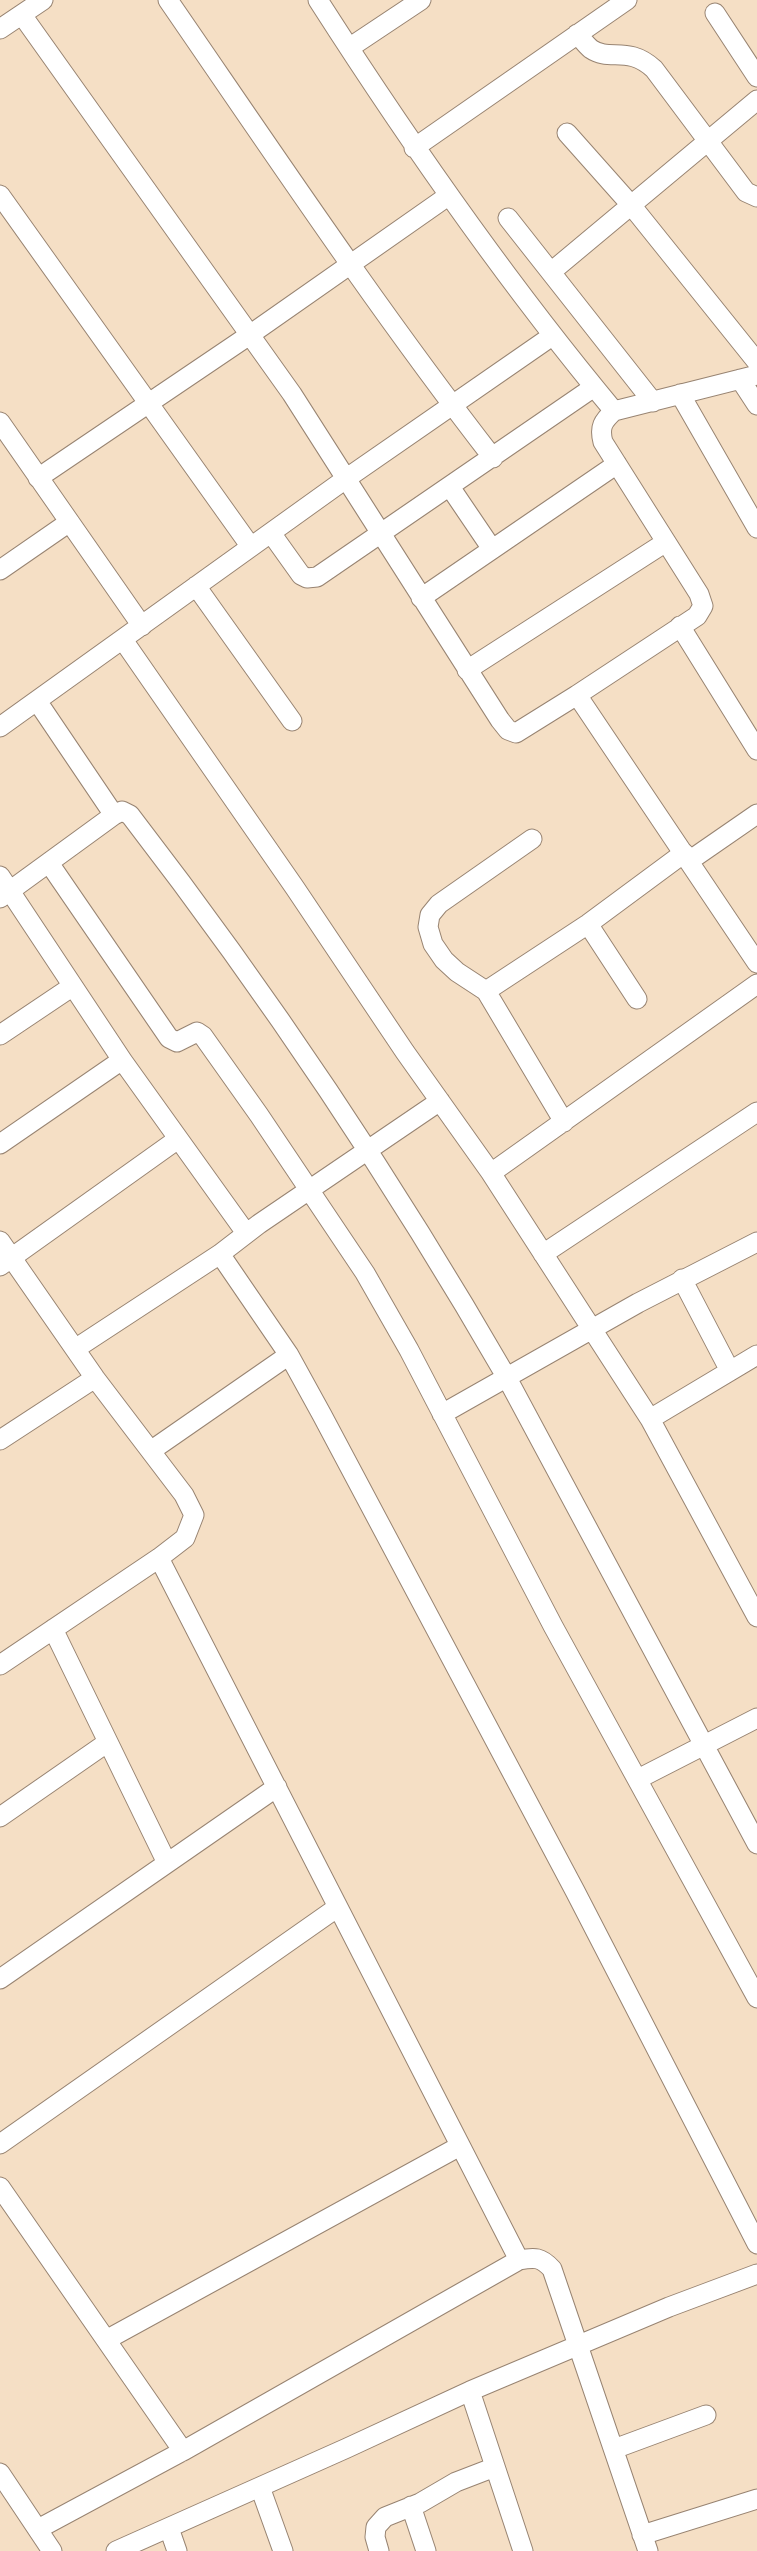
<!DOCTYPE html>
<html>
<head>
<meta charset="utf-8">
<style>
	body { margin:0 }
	canvas { display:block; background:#f5dfc5 }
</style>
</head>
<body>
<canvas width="757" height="2551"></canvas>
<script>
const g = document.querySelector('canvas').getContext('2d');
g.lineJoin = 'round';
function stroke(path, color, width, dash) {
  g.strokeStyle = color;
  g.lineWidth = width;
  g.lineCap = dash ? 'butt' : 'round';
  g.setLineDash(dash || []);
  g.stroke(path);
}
const minor = new Path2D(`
	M168,0C274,154 378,310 493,458
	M715,13L757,77
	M22,15L292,394L500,720L508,730L516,733L577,695L697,616L703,606L699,594L603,442C599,427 603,421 614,411C505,280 409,142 318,0
	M0,29L43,0
	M577,34C582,39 586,45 591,49C610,62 628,45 654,69L746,192L757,197
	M349,48L421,0
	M567,133L631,205L757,362
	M414,148L627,0
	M0,195L251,547
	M508,218L653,402
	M551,272L757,100
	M740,379L757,405
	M680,394L757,528
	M614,411L757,375
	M0,422L142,626
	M38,478L251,334L448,196
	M450,487L492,549
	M271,533L301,575L307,578L317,577L594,387
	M0,570L68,523
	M196,586L292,721
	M421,598L617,464
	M680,626L757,750
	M123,640L295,888L405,1052L491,1173L650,1419L757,1617
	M467,670L666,542
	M577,695L757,963
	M37,701L114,815
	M0,727L347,478L552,336
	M532,839L439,904L430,915L428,927L433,944L444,960L457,972L486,991L564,1122
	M689,861L757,814
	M49,863L169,1038L177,1042L197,1032L203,1036L259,1115L365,1273L409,1350L553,1626L757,1998
	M0,876L122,1060L246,1233
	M0,898L114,815L122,811L130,815C268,994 394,1182 507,1378L757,1844
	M588,924L637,999
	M486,991L588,924L684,853
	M0,1035L73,986
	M0,1144L122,1060
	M491,1173L757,984
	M0,1241L95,1378L184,1495L194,1515L185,1538L159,1558L0,1665
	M220,1254L289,1355L322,1415L575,1891L757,2244
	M543,1254L757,1112
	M0,1266L178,1139
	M682,1279L730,1371
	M75,1349L220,1254L259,1224L440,1101
	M442,1414L638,1303L757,1242
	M650,1419L757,1355
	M0,1440L95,1378
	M152,1450L289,1355
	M159,1558L519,2260C535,2257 541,2257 552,2269L648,2551
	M53,1629L167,1863
	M638,1779L757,1718
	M0,1817L108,1742
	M0,1979L277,1787
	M0,2144L338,1907
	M0,2187L183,2451
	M106,2340L460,2146
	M470,2391L523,2551
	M614,2449L706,2415
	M0,2473L52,2551
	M260,2487L283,2551
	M411,2506L426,2551
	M169,2528L177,2551
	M38,2529L183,2451L519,2260
	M642,2535L757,2499
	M116,2551L347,2448L470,2391L669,2307L757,2274
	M379,2551L375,2537L376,2527L385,2517L420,2503L456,2482L495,2467`);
stroke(minor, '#988472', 21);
stroke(minor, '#fff', 19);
</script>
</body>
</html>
